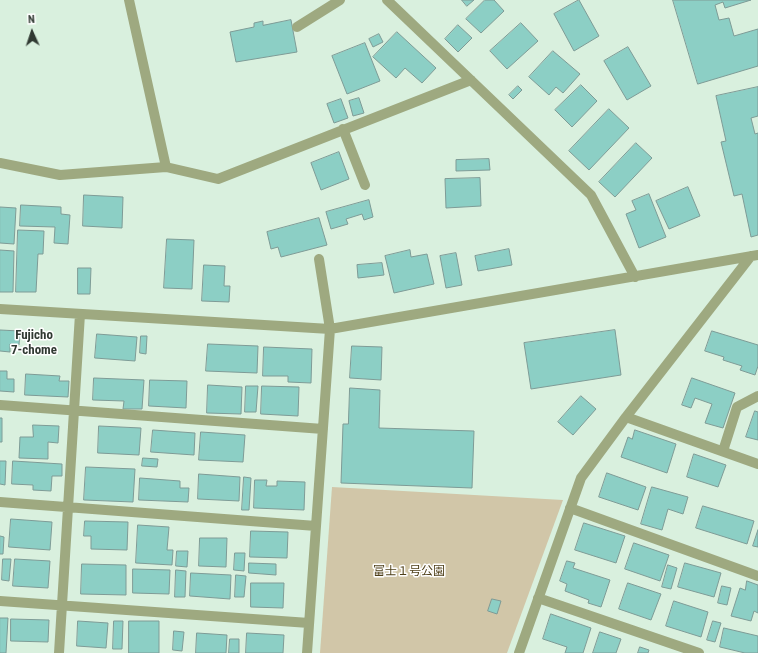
<!DOCTYPE html>
<html>
<head>
<meta charset="utf-8">
<style>
	body { margin:0 }
	#map { position:relative; width:758px; height:653px; overflow:hidden; background:#d9f0de; font-family:"Roboto Condensed",sans-serif }
	canvas { display:block }
	.north { position:absolute; left:12px; top:12px; width:40px; height:40px; -webkit-text-stroke:3px #fff; paint-order:stroke; rotate:357deg; font-size:11px; font-weight:700; line-height:16px; text-align:center; color:#303932 }
	.north::after { content:''; display:block; margin:auto; width:14px; height:18px; background:#303932; clip-path:polygon(50% 0,100% 100%,50% 72%,0 100%) }
</style>
</head>
<body>
<div id="map">
<canvas width="758" height="653"></canvas>
<div class="north">N</div>
</div>
<script>
const g = document.querySelector('canvas').getContext('2d');
g.lineJoin = 'round';
function paint(path, color) {
  g.fillStyle = color;
  g.fill(path, 'evenodd');
}
function stroke(path, color, width, dash) {
  g.strokeStyle = color;
  g.lineWidth = width;
  g.lineCap = dash ? 'butt' : 'round';
  g.setLineDash(dash || []);
  g.stroke(path);
}
function write(font, color, halo, rows, align = 'center') {
  g.font = font + ' "Roboto Condensed","Noto Sans JP",sans-serif';
  g.lineWidth = 3;
  g.setLineDash([]);
  g.textBaseline = 'middle';
  g.strokeStyle = halo;
  g.fillStyle = color;
  for (const [text, x, y, turn = 0] of rows) {
    g.save();
    g.translate(x, y);
    g.rotate((+turn || 0) * Math.PI / 180);
    g.textAlign = isNaN(turn) ? turn : align;
    if (halo) g.strokeText(text, 0, 0);
    g.fillText(text, 0, 0);
    g.restore();
  }
}
paint(new Path2D(`
	M332,487L563,500L507,653H320Z`), '#d1c6a8');
const building = new Path2D(`
	M462,0H474L467,6Z
	M485,0H494L504,11L481,33L466,19Z
	M579,0L599,36L574,51L554,14Z
	M673,0H751L725,8L723,2L715,5L719,20L729,18L734,36L758,29V66L698,84Z
	M291,20L297,52L236,62L230,32L254,27V23L263,21V25Z
	M521,23L538,41L507,69L490,51Z
	M458,25L472,38L458,52L445,39Z
	M397,32L436,68L422,83L405,68L396,78L373,57Z
	M379,34L383,42L373,47L369,39Z
	M365,43L380,81L347,94L332,56Z
	M628,47L651,86L627,100L604,61Z
	M553,51L580,74L563,93L556,87L549,95L529,77Z
	M581,85L597,101L572,127L555,110Z
	M518,86L522,90L513,99L509,95Z
	M758,87V116L751,118L755,134L758,133V235L751,237L742,194L734,196L721,142L726,141L716,96Z
	M359,98L364,113L353,116L349,101Z
	M341,99L348,118L334,123L327,104Z
	M609,109L629,128L589,170L569,151Z
	M636,143L652,158L615,197L599,182Z
	M339,152L349,179L321,190L311,163Z
	M489,159L490,170L456,171V160Z
	M480,178L481,206L446,208L445,179Z
	M688,187L700,216L669,229L656,201Z
	M649,194L666,237L639,248L626,214L636,210L632,201Z
	M84,195L123,197L122,228L83,226Z
	M369,200L373,217L364,220L362,214L346,219L348,224L331,229L326,212Z
	M21,205L61,207V214L70,215L68,244L54,243L55,227L20,226Z
	M0,207L16,208L14,244L0,243Z
	M319,218L327,245L281,257L278,247L271,249L267,232Z
	M18,230L44,231L43,254H38L36,292H16Z
	M167,239L194,240L192,289L164,288Z
	M509,249L512,265L478,271L475,256Z
	M0,250L14,251L13,292H0Z
	M410,250L411,257L427,254L434,284L394,293L385,256Z
	M456,253L462,285L446,288L440,256Z
	M382,263L384,275L358,278L357,265Z
	M204,265L225,266L224,286H230L229,302L202,301Z
	M78,268H91L90,294H78Z
	M0,330L20,331L19,345L10,344V352L0,351Z
	M615,330L621,375L531,389L524,343Z
	M712,331L758,345V366L755,375L740,370L742,366L723,360L724,357L705,351Z
	M97,334L137,337L135,361L95,358Z
	M141,336H147L146,354L140,353Z
	M208,344L258,346L257,373L206,371Z
	M352,346L382,347L381,380L350,378Z
	M264,347L312,349L311,383L288,382V376H263Z
	M0,371H7V379H14V392L0,391Z
	M26,374L60,376L59,381H69L68,397L25,395Z
	M94,378L144,380L142,409H123L124,401L93,400Z
	M692,378L735,393L723,428L705,423L712,404L695,398L691,408L682,405Z
	M150,380L187,381L186,408L149,406Z
	M208,385L242,387L241,414L207,413Z
	M246,386H258L256,412H245Z
	M262,386L299,387L298,416L261,414Z
	M350,388L380,390L379,428L474,431L472,488L341,483L343,424H348Z
	M581,396L596,409L573,435L558,422Z
	M755,411L758,412V440L746,437Z
	M0,418H2V442H0Z
	M33,425L59,426L58,443L48,442V459L19,458L20,437H33Z
	M99,426L141,428L139,455L98,453Z
	M153,430L195,433L194,455L151,452Z
	M635,430L676,444L667,473L621,457L628,437L632,439Z
	M201,432L245,435L243,462L199,460Z
	M694,454L726,465L718,487L687,477Z
	M143,458L158,459L157,467L142,466Z
	M0,461H6L5,485L0,484Z
	M13,461L62,464V476H52L51,491L33,490V485L12,484Z
	M86,467L135,469L133,502L84,500Z
	M607,473L646,487L638,510L599,497Z
	M199,474L240,477L239,501L198,499Z
	M244,477L251,478L249,510H242Z
	M140,478L180,481V488H189L188,502L139,500Z
	M255,480H267L266,486H277V481L305,482L304,510L254,508Z
	M652,487L688,497L683,514L668,509L662,530L641,524Z
	M703,506L754,521L747,544L696,528Z
	M11,519L52,522L50,550L9,547Z
	M85,521L128,522L127,550L91,549V536H84Z
	M584,523L625,536L616,563L575,550Z
	M138,525L169,527L167,550H173L172,565L136,563Z
	M758,530V547L753,546Z
	M251,531L288,532L287,558L250,557Z
	M0,536L4,537L3,554H0Z
	M200,538H227L226,567L199,566Z
	M634,543L669,555L660,581L625,569Z
	M177,551H188L187,567L176,566Z
	M235,553H245L244,571L234,570Z
	M3,559H11L9,581L2,580Z
	M15,559L50,561L48,588L13,586Z
	M567,561L575,563L573,568L610,580L601,607L588,603L589,600L565,591L567,584L560,581Z
	M249,563L276,564V575L249,573Z
	M685,563L721,573L714,597L678,587Z
	M82,564L126,565V595L81,594Z
	M668,565L677,568L671,589L662,587Z
	M133,569L170,570L169,594L133,593Z
	M176,570L186,571L185,597H175Z
	M191,573L231,575L230,599L190,596Z
	M236,575L246,576L244,597H235Z
	M747,581L758,585V613L754,611L751,621L731,616L740,588L745,590Z
	M251,583H284L283,608L251,607Z
	M628,583L661,594L651,620L619,609Z
	M722,586L731,588L727,605L718,603Z
	M492,599L501,601L497,614L488,611Z
	M674,601L708,612L701,637L666,626Z
	M551,614L591,628L583,653H565L567,647L543,639Z
	M0,618H8L6,653H0Z
	M11,619L49,620L48,642L11,641Z
	M78,621L108,623L106,648L77,646Z
	M114,621H123L122,649H113Z
	M129,621H159V653H129Z
	M713,621L721,623L715,642L707,640Z
	M724,628L758,636V653H745L720,647Z
	M174,631L184,632L182,651L173,650Z
	M600,632L621,639L616,653H593Z
	M197,633L227,635L226,653H196Z
	M247,633L284,635L283,653H246Z
	M230,639H239V653H229Z
	M640,647L649,650L648,653H638Z`);
paint(building, '#8ccfc5');
stroke(building, '#7e9b96', 1);
stroke(new Path2D(`
	M129,0L166,167
	M387,0L591,195L635,277
	M297,27L340,0
	M343,129L365,185
	M0,163L60,175L166,167L218,179L471,80
	M0,309L330,329L758,255
	M0,405L323,429
	M626,417L758,464
	M723,451L737,407L758,396
	M0,502L316,526
	M570,508L758,576
	M538,598L699,653
	M0,601L309,623
	M59,653L80,314
	M307,653L330,329L319,259
	M519,653L581,478L626,417L751,256`), '#9ea980', 10);
write('12px', '#4e3f18', '#fff', [
	["富士１号公園",409,572]
]);
write('bold 13px', '#303932', '#fff', [
	["Fujicho",34,336],
	["7-chome",34,351]
]);
</script>
</body>
</html>
